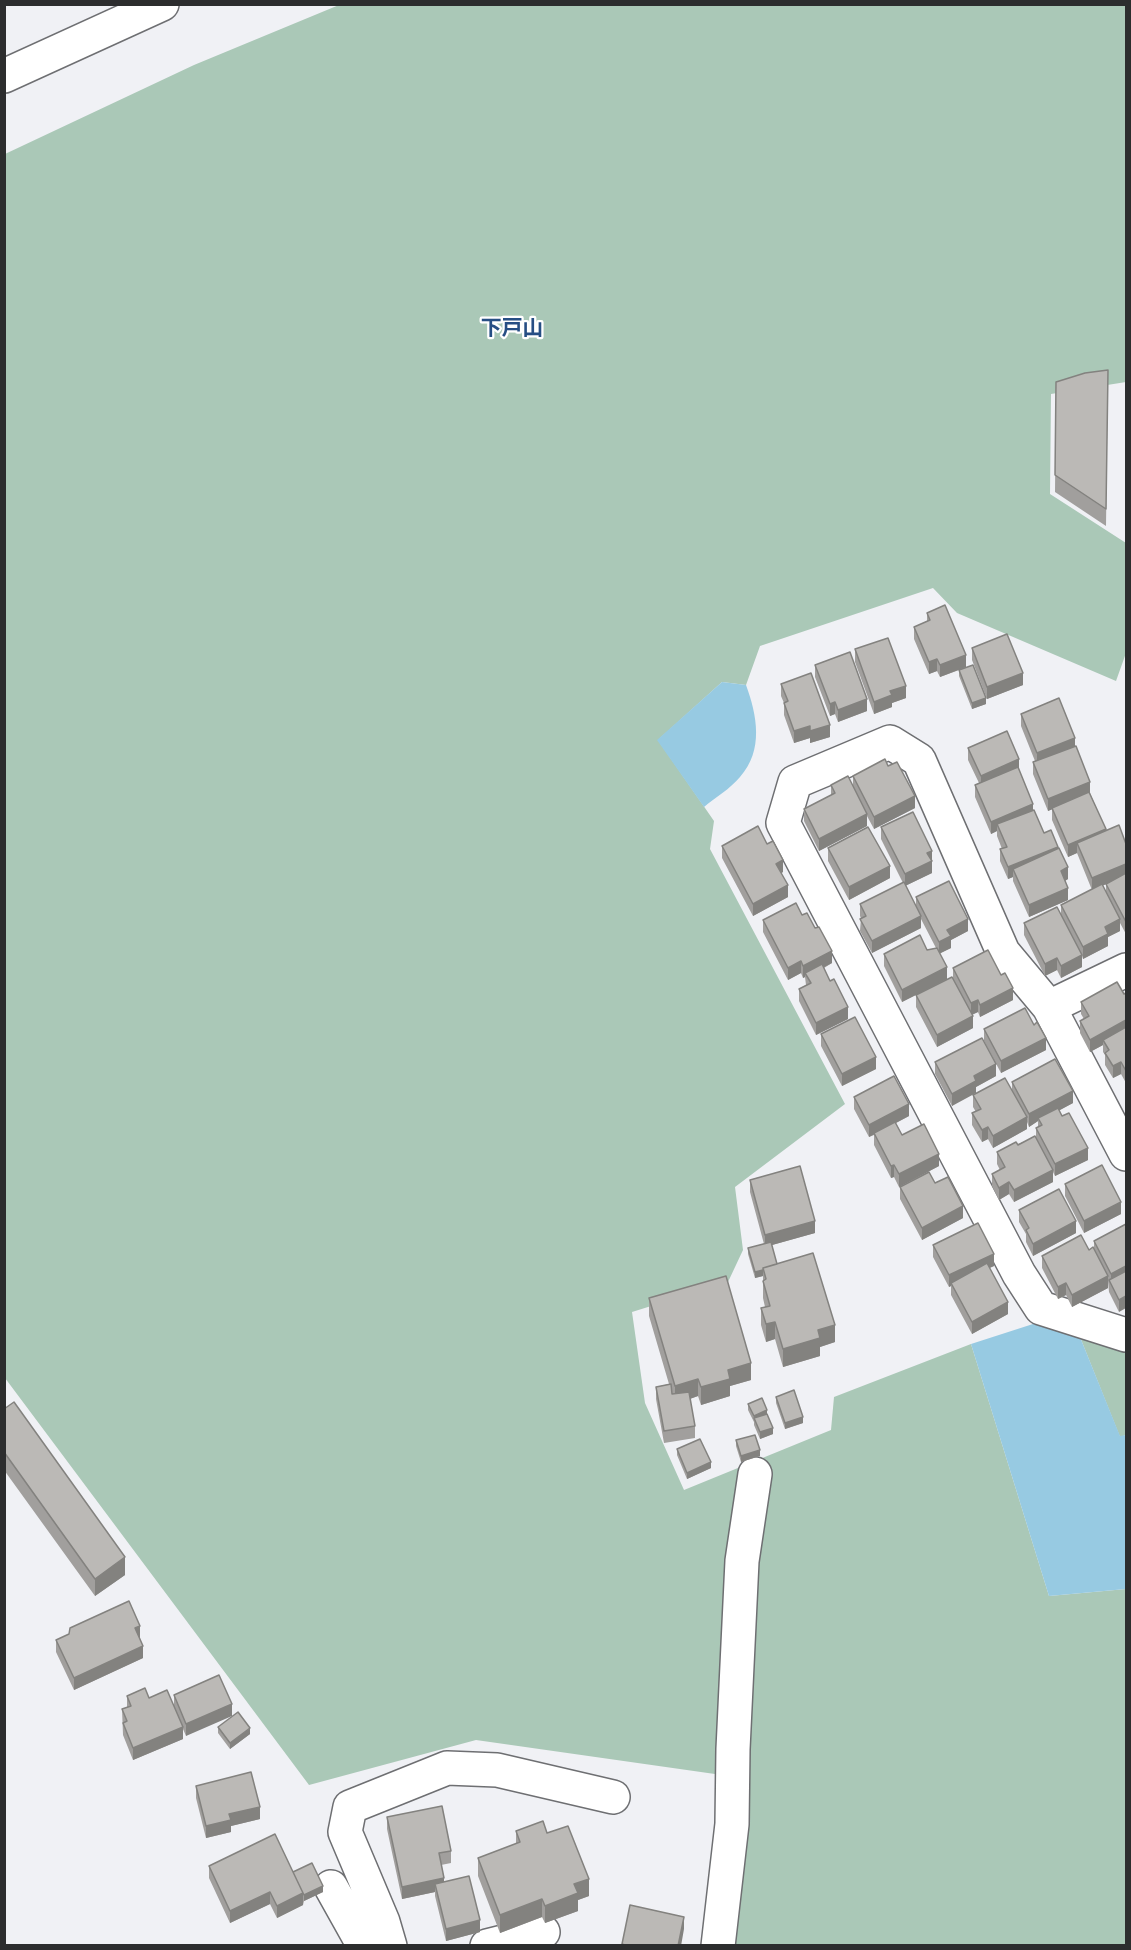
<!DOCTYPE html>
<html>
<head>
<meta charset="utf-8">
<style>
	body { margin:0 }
	#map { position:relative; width:1131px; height:1950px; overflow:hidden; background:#f0f1f5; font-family:Jost,sans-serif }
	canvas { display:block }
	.frame { position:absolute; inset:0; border:6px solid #2c2d2e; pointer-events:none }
</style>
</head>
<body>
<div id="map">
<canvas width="1131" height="1950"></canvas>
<div class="frame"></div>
</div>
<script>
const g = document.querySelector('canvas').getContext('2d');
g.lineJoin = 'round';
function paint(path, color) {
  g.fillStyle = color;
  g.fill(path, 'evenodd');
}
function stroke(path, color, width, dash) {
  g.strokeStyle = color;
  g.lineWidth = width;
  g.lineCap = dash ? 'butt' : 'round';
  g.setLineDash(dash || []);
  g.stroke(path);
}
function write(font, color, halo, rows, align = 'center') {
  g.font = font + ' Jost,"Noto Sans JP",sans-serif';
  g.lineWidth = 4.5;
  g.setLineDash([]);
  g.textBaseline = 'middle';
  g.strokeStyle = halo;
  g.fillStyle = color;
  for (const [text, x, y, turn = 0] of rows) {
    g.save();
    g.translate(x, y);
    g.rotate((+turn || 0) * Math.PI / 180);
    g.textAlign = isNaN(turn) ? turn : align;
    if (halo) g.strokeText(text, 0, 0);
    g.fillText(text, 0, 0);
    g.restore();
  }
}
paint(new Path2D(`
	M339,5H1126V382L1051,394L1050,494L1126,543V653L1116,681L957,613L933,588L760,646L746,685L722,682L658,740L714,821L710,849L845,1104L735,1187L743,1250L728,1282L632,1312L645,1403L684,1490L831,1430L834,1397L971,1344L1049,1596L1126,1589V1945H728L743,1778L476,1740L309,1785L5,1378V154L194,65Z
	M1080,1337L1126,1347V1435L1120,1437Z`), '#aac8b7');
paint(new Path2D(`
	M722,682L746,685C757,715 764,750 740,777C730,789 716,797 704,807L657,740Z
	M1033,1324L1080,1337L1120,1436L1126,1435V1589L1049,1596L971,1344Z`), '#97cae2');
const minor = new Path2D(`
	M4,76L162,4
	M1049,1007L1126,970
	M1126,1154L1049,1007L1003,952L919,760L890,742L795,782L783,823L1019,1274L1041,1308L1126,1335
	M331,1887L364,1946
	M390,1946L383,1922L345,1832L350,1807L447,1768L497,1770L613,1797
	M487,1946L543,1932
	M718,1946L732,1824L733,1749L742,1561L755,1474`);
stroke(minor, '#6e6f72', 36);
stroke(minor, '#fff', 33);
paint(new Path2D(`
	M1108,370L1106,526L1055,492L1056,382Z
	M927,613L966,667L986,704L972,709L959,676V670L940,677L937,671L929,674L914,639V627L927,621Z
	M972,648L1023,685L987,699L972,660Z
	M855,649L906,698L892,703V707L874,714L855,662Z
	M815,665L867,711L838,722L835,714L830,716L815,677Z
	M781,684L830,737L810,743V738L794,743L784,715V703L781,696Z
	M1021,714L1075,746L1090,793L1106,831L1126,844V934L1120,923V931L1108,937V946L1083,959L1082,956V967L1061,978L1057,970L1045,976L1024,935V923L1061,915V905L1092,890L1077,853L1068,857L1052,820V809L1048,811L1033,774V762L1035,761L1021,726ZM1106,884V892L1103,885Z
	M968,748L1019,770L1033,810L1044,833L1058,849L1068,879L1065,881L1068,900L1029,917L1013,881V877L1008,879L1000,861V849H1002L997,836V831L991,834L975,797V785L979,783L968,760Z
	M888,766L915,808L874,829L867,816V826L819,851L804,821V809L831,795V785L853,786V776Z
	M881,827L932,851V873L905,886L916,906V897L968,931L951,940V948L940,953L947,979H953V968L1013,1000L980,1017L978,1012L972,1015L973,1028L937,1047L916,1007V995L946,980L902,1002L884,966V954L927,950L936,948L921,919V928L872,953L860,931L861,918L860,916V904L903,883L881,839Z
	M722,846L783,872L781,873L788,897L753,916L722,858Z
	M828,848L890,878L849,900L828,861Z
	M802,915L832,963L824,968L848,1019L816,1035L799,1001V989L806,985L805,977L803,978L801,973L788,980L763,932V920Z
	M1126,993V1083L1121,1074L1113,1078L1105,1065V1055L1103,1052V1045L1090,1052L1080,1033V1021L1084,1019L1081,1014V1002L1124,994Z
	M1034,1025L1046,1050L1001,1073L984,1041V1029Z
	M821,1034L876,1069L842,1086L821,1046Z
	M935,1062L996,1076L976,1087L952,1106L935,1074Z
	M1012,1082L1073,1103L1059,1110L1088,1160L1055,1176L1053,1172V1182L1014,1202L1009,1194L999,1200L992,1186V1174L1000,1170L997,1164V1152L1036,1137V1128L1038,1127V1121L1029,1127L1027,1122V1129L993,1148L988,1139L982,1142L972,1125V1113L976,1112L973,1107V1095L1012,1091Z
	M854,1097L909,1116L896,1123L902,1135L939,1166L899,1187L894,1177L891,1178L874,1145V1135L869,1137L854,1109Z
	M750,1180L815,1233L772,1245L777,1264L835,1342L820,1347V1356L783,1367L775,1339L766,1342L761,1325V1308L765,1307L763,1298V1276L755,1278L748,1254V1248L764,1244L750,1192Z
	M935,1183L963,1218L922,1240L900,1199V1187Z
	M1065,1184L1121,1214L1084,1233L1065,1196Z
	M1019,1210L1076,1233L1033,1256L1026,1242V1234L1019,1222Z
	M1126,1224L1119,1312L1109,1292L1108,1281V1288L1072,1307L1066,1295L1058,1299L1042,1268V1256L1089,1250L1094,1248V1241Z
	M933,1245L994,1266L989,1268L1008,1314L972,1334L951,1295V1286L949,1287L933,1257Z
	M649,1298L751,1380L730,1386V1396L701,1405L698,1396L690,1399L695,1426V1438L664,1443L656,1399V1387L669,1384L649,1316Z
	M776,1397L803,1423L785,1429L776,1403Z
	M748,1404L767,1414L773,1434L760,1439L754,1425V1422L748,1410Z
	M4,1409L125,1575L95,1596L4,1470Z
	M736,1440L760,1456L741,1462L736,1446Z
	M677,1449L711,1468L687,1479L677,1455Z
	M139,1638L143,1658L74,1690L56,1652V1640Z
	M219,1675L186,1736L183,1729V1739L133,1760L123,1735L122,1709L127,1708V1696L149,1698L174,1705V1695Z
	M218,1727L250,1734L230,1749L218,1733Z
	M196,1786L260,1819L231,1826V1832L206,1838L196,1798Z
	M387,1817L451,1851V1863L441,1865L444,1882L480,1932L446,1941L435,1896V1892L402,1899L387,1829Z
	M516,1831L547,1833L589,1896L578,1900V1911L545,1923L542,1917L500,1933L478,1876V1858L516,1844Z
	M209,1866L293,1872L323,1892L304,1901L303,1905L277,1918L270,1904L230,1923L209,1878Z`), '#a19f9d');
paint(new Path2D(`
	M966,655V667L940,677V665Z
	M937,659V671L929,674V662Z
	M1023,673V685L987,699V687Z
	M906,686V698L892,703V707L874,714V702L890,691Z
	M986,698V704L972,709V703Z
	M867,699V711L838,722V710Z
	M835,702V714L830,716V704Z
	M830,725V737L810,743V738L794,743V731L810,726Z
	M1075,738V750L1037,765V753Z
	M1019,759V771L981,788V776Z
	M1090,782V794L1048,811V799Z
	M915,796V808L874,829V817Z
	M1033,804V816L997,824V831L991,834V822Z
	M867,814V826L819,851V839Z
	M1106,829V841L1077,843V853L1068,857V845Z
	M1058,847V859L1013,869V877L1008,879V867Z
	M932,851V873L905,886V874L927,853Z
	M783,860V872L776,876V864Z
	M1126,864V876L1092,890V878Z
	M890,866V878L849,900V887Z
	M1068,867V879L1061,883V871Z
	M788,885V897L753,916V904Z
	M1068,888V900L1029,917V905Z
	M921,916V928L872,953V941Z
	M968,919V931L951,940V948L939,954V942L947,930Z
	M1120,919V931L1108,937V946L1083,959V947L1105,927Z
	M832,951V963L807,976L805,973V977L803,978V966Z
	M1082,955V967L1061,978V966Z
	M1057,958V970L1045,976V964Z
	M801,961V973L788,980V968Z
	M947,967V979L902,1002V990Z
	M1013,988V1000L980,1017V1005Z
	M978,1000V1012L971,1015V1003Z
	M848,1007V1019L816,1035V1023Z
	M973,1016V1028L937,1047V1035Z
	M1126,1020V1032L1103,1040V1045L1090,1052V1040Z
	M1046,1038V1050L1001,1073V1061Z
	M876,1057V1069L842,1086V1074Z
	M1121,1062V1074L1113,1078V1066Z
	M996,1064V1076L976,1087V1093L952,1106V1094L974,1076Z
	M1073,1091V1103L1040,1121L1038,1118V1121L1029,1127V1114Z
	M909,1104V1116L869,1137V1125Z
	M1027,1117V1129L993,1148V1136Z
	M988,1127V1139L982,1142V1130Z
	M1088,1148V1160L1055,1176V1164Z
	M939,1154V1166L899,1187V1174Z
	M894,1165V1177L891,1178V1166Z
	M1053,1170V1182L1014,1202V1190Z
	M1009,1182V1194L999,1200V1188Z
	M1121,1202V1214L1084,1233V1221Z
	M963,1206V1218L922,1240V1228Z
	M815,1221V1233L765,1247V1235Z
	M1076,1221V1233L1033,1256V1244Z
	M994,1254V1266L953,1285L951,1283V1286L949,1287V1275Z
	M1126,1266V1278L1111,1286V1274Z
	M763,1270V1276L755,1278V1272Z
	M1108,1276V1288L1072,1307V1295Z
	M1066,1283V1295L1058,1299V1287Z
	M1126,1296V1308L1119,1312V1300Z
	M1008,1302V1314L972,1334V1322Z
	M775,1322V1339L766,1342V1324Z
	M835,1325V1342L820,1347V1356L783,1367V1349L818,1330Z
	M751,1363V1380L730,1386V1396L701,1405V1387L728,1370Z
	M698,1379V1396L675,1404V1386Z
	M767,1410V1416L754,1418V1422V1416Z
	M803,1417V1423L785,1429V1423Z
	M773,1428V1434L760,1439V1432Z
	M760,1450V1456L741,1462V1456Z
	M711,1462V1468L687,1479V1473Z
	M125,1557V1575L95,1596V1579Z
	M140,1626V1638L135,1640V1628Z
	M143,1646V1658L74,1690V1678Z
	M232,1704V1716L186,1736V1724Z
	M183,1727V1739L133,1760V1748Z
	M250,1728V1734L230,1749V1743Z
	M260,1807V1819L231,1826V1832L206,1838V1826L229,1814Z
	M444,1878V1891L435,1884V1892L402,1899V1887Z
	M589,1879V1896L578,1900V1911L545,1923V1906L574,1884Z
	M323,1886V1892L304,1901V1895Z
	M270,1892V1904L230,1923V1911Z
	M303,1893V1905L277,1918V1906Z
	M542,1899V1917L500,1933V1915Z
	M684,1917V1929L681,1946H678Z
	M480,1920V1932L446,1941V1929Z`), '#83827f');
const building = new Path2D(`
	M1108,370L1106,509L1055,475L1056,382L1085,373Z
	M945,605L966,655L940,665L937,659L929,662L914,627L930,620L927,613Z
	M1007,634L1023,673L987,687L972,648Z
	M888,638L906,686L890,691L892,695L874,702L855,649Z
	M850,652L867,699L838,710L835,702L830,704L815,665Z
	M973,665L986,698L972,703L959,670Z
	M811,673L830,725L810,731V726L794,731L784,703L788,701L781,684Z
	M1059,698L1075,738L1037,753L1021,714Z
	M1007,731L1019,759L981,776L968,748Z
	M1076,746L1090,782L1048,799L1033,762Z
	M885,759L888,766L897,762L915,796L874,817L853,776Z
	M1018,767L1033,804L991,822L975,785Z
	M848,776L867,814L819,839L804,809L835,793L831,785Z
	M1089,792L1106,829L1068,845L1052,808Z
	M1034,810L1044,833L1051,830L1058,847L1008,867L1000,849L1007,847L997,824Z
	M913,812L932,851L927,853L932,861L905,874L881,827Z
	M1119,825L1126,844V864L1092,878L1077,843Z
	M758,826L767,844L773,841L783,860L776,864L788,885L753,904L722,846Z
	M868,827L890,866L849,887L828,848Z
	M1059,848L1068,867L1061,871L1068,888L1029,905L1013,869Z
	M1126,873V922L1106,884Z
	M949,881L968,919L947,930L951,936L939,942L916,897Z
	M904,882L921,916L872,941L860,919L866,916L860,904Z
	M1102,884L1120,919L1105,927L1108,934L1083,947L1061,905Z
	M796,903L802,915L807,913L815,928L819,927L832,951L803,966L801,961L788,968L763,920Z
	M1057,907L1082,955L1061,966L1057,958L1045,964L1024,923Z
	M920,935L927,950L937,948L947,967L902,990L884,954Z
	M988,950L1001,975L1005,973L1013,988L980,1005L978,1000L971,1003L953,968Z
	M822,964L830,981L834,979L848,1007L816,1023L799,989L811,983L805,973Z
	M952,977L973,1016L937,1035L916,995Z
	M1117,982L1124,994L1126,993V1020L1090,1040L1080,1021L1089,1016L1081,1002Z
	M1025,1008L1034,1025L1037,1022L1046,1038L1001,1061L984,1029Z
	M855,1017L876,1057L842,1074L821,1034Z
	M1126,1027V1071L1121,1062L1113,1066L1105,1053L1109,1050L1103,1040Z
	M982,1038L996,1064L974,1076L976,1081L952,1094L935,1062Z
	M1055,1059L1073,1091L1029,1114L1012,1082Z
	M894,1076L909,1104L869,1125L854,1097Z
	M1005,1078L1027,1117L993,1136L988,1127L982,1130L972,1113L981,1109L973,1095Z
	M1058,1108L1062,1116L1069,1113L1088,1148L1055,1164L1036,1128L1042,1125L1038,1118Z
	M895,1122L902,1135L924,1124L939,1154L899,1174L894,1165L891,1166L874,1133Z
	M1035,1136L1053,1170L1014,1190L1009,1182L999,1188L992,1174L1005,1167L997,1152L1016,1142L1018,1145Z
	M1102,1165L1121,1202L1084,1221L1065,1184Z
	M800,1166L815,1221L765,1235L750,1180Z
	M929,1172L935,1183L948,1177L963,1206L922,1228L900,1187Z
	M1059,1189L1076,1221L1033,1244L1026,1230L1029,1228L1019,1210Z
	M978,1223L994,1254L949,1275L933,1245Z
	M1126,1224V1266L1111,1274L1094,1241Z
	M1081,1235L1089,1250L1093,1247L1108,1276L1072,1295L1066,1283L1058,1287L1042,1256Z
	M771,1242L777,1264L763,1268V1270L755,1272L748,1248Z
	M813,1253L835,1325L818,1330L820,1338L783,1349L775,1322L766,1324L761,1308L770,1306L763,1281L766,1279L763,1268Z
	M987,1263L1008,1302L972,1322L951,1283Z
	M1126,1271V1296L1119,1300L1109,1280Z
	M726,1276L751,1363L728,1370L730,1379L701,1387L698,1379L675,1386L649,1298Z
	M671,1384L672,1394L689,1392L695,1426L664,1431L656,1387Z
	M794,1390L803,1417L785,1423L776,1397Z
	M762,1398L767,1410L754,1416L748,1404Z
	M14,1402L125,1557L95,1579L4,1452V1409Z
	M767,1414L773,1428L760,1432L754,1418Z
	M755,1435L760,1450L741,1456L736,1440Z
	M700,1439L711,1462L687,1473L677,1449Z
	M129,1601L140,1626L135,1628L143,1646L74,1678L56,1640L69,1634L70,1628Z
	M219,1675L232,1704L186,1724L174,1695Z
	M145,1688L149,1698L167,1690L183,1727L133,1748L123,1723L127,1721L122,1709L131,1706L127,1696Z
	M238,1712L250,1728L230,1743L218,1727Z
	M251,1772L260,1807L229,1814L231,1820L206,1826L196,1786Z
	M442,1806L451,1851L439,1853L444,1878L402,1887L387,1817Z
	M543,1821L547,1833L568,1826L589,1879L574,1884L578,1893L545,1906L542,1899L500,1915L478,1858L520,1842L516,1831Z
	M275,1834L303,1893L277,1906L270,1892L230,1911L209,1866Z
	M312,1863L323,1886L304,1895L293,1872Z
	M469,1876L480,1920L446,1929L435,1884Z
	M630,1905L684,1917L678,1946H628L622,1944Z`);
paint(building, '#bbb9b6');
stroke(building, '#83827f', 1.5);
write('bold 21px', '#264e84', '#fff', [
	["下戸山",512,330]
]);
</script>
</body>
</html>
